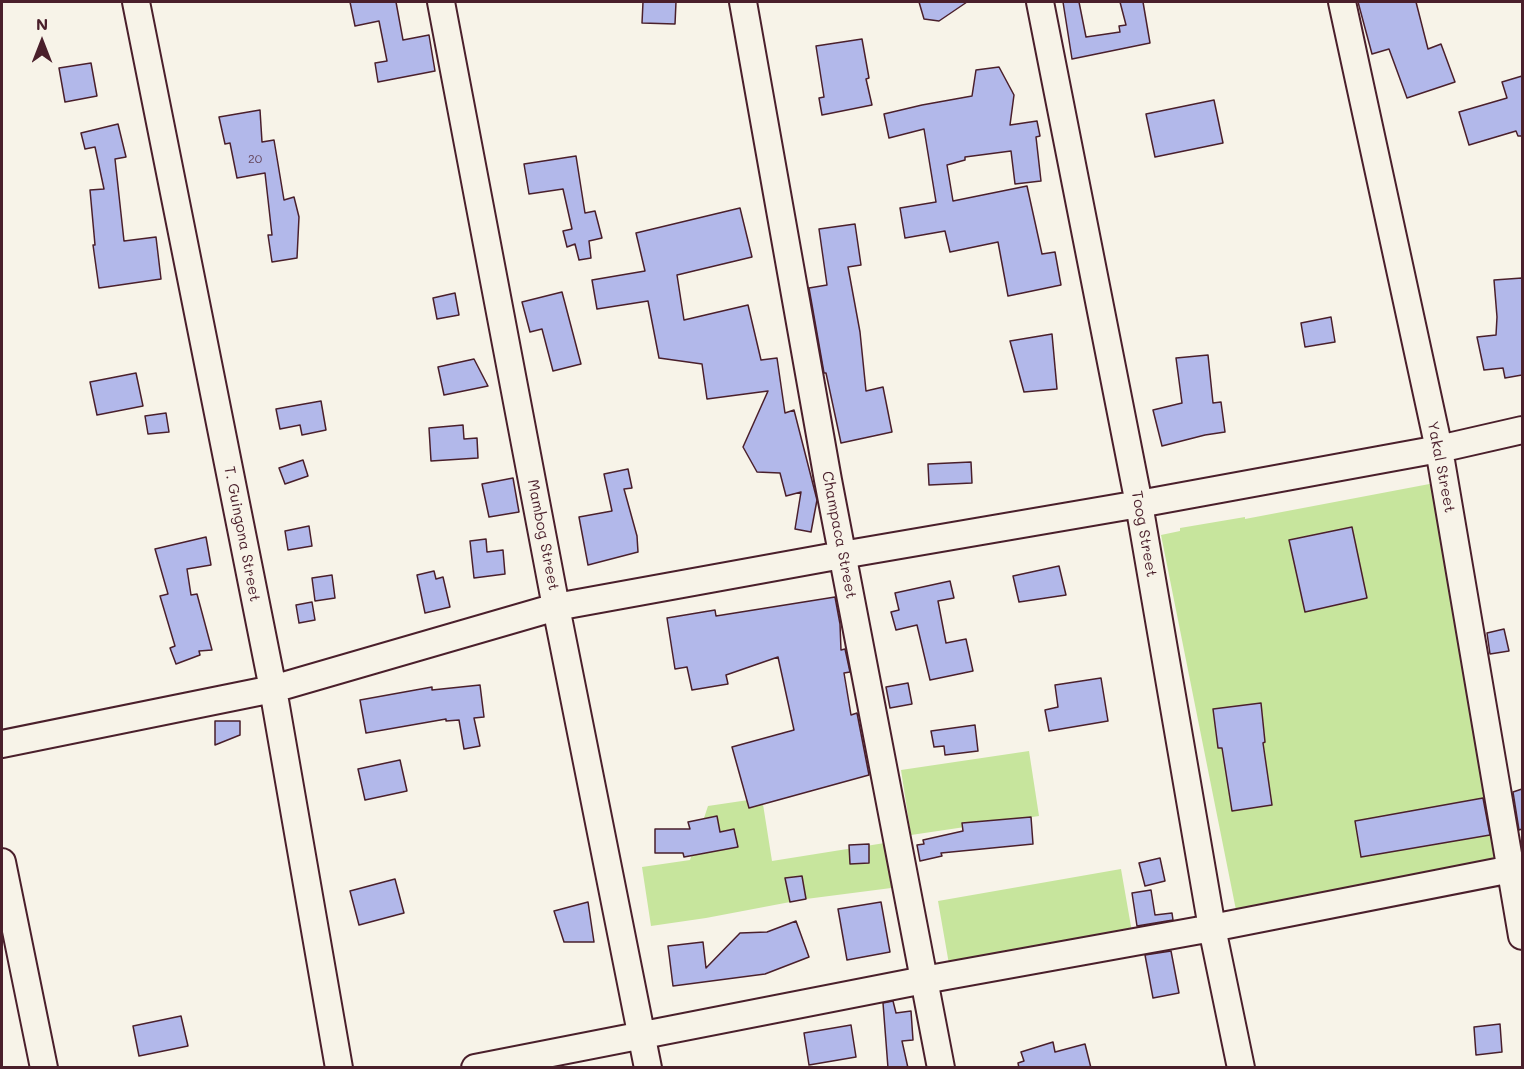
<!DOCTYPE html>
<html>
<head>
<meta charset="utf-8">
<style>
	body { margin:0 }
	#map { position:relative; width:1524px; height:1069px; overflow:hidden; background:#f7f3e8; font-family:Mali,sans-serif }
	canvas { display:block }
	.frame { position:absolute; inset:0; border:3px solid #4a1f2b; pointer-events:none }
	.north { position:absolute; left:12px; top:12px; width:60px; height:60px; -webkit-text-stroke:4px #f7f3e8; paint-order:stroke; rotate:0deg; font-size:16px; font-weight:700; line-height:24px; text-align:center; color:#4a1f2b }
	.north::after { content:''; display:block; margin:auto; width:21px; height:27px; background:#4a1f2b; clip-path:polygon(50% 0,100% 100%,50% 72%,0 100%) }
</style>
</head>
<body>
<div id="map">
<canvas width="1524" height="1069"></canvas>
<div class="frame"></div>
<div class="north">N</div>
</div>
<script>
const g = document.querySelector('canvas').getContext('2d');
g.lineJoin = 'round';
function paint(path, color) {
  g.fillStyle = color;
  g.fill(path, 'evenodd');
}
function stroke(path, color, width, dash) {
  g.strokeStyle = color;
  g.lineWidth = width;
  g.lineCap = dash ? 'butt' : 'round';
  g.setLineDash(dash || []);
  g.stroke(path);
}
function write(font, color, halo, rows, align = 'center') {
  g.font = font + ' Mali,sans-serif';
  g.lineWidth = 5;
  g.setLineDash([]);
  g.textBaseline = 'middle';
  g.strokeStyle = halo;
  g.fillStyle = color;
  for (const [text, x, y, turn = 0] of rows) {
    g.save();
    g.translate(x, y);
    g.rotate((+turn || 0) * Math.PI / 180);
    g.textAlign = isNaN(turn) ? turn : align;
    if (halo) g.strokeText(text, 0, 0);
    g.fillText(text, 0, 0);
    g.restore();
  }
}
paint(new Path2D(`
	M1440,482L1504,862L1237,915L1161,535L1180,531V528L1245,517V519Z
	M1029,751L1039,816L911,835L901,770Z
	M762,798L772,861L891,842L899,887L806,899L706,918L651,926L642,867L690,860L708,806Z
	M1121,869L1133,938L950,970L938,901Z`), '#c7e59d');
const building = new Path2D(`
	M350,2H396L403,40L429,35L435,71L378,82L375,63L387,61L379,21L355,26Z
	M643,2H676L675,24L642,23Z
	M919,2H967L939,21L924,19Z
	M1063,2H1079L1086,37L1120,32L1119,26L1126,25L1120,2H1143L1150,43L1072,59Z
	M1358,2H1416L1428,49L1441,44L1455,82L1407,98L1389,49L1372,54Z
	M862,39L869,78L866,79L872,105L822,115L819,98L824,97L816,46Z
	M91,63L97,96L65,102L59,68Z
	M999,67L1014,95L1010,125L1037,121L1040,136L1036,137L1041,181L1015,184L1011,151L965,157V160L947,165L953,201L1027,186L1042,254L1055,252L1061,285L1008,296L998,242L950,252L945,231L905,238L900,208L936,202L924,129L889,138L884,114L922,105L972,96L976,70Z
	M1522,76V136H1518L1516,131L1469,145L1459,112L1507,98L1502,82Z
	M1214,100L1223,143L1155,157L1146,114Z
	M260,110L262,142L274,140L284,200L294,197L299,217L297,258L272,262L268,235H272L265,173L237,178L230,143L225,144L219,117Z
	M118,124L126,157L115,159L124,241L156,237L161,279L99,288L93,245H95L90,190L104,189L95,147L85,149L81,133Z
	M576,156L585,213L595,211L602,238L589,241L591,258L579,260L575,244L567,247L563,231L572,229L563,189L529,194L524,164Z
	M740,208L752,257L677,275L684,320L748,305L761,360L777,358L785,413L794,410L817,500L811,532L795,529L801,492L786,496L780,473L757,472L743,447L768,391L707,399L702,364L659,358L648,301L597,309L592,280L645,271L636,233Z
	M855,224L861,265L848,267L860,332L866,391L883,387L892,432L841,443L826,373H824L809,288L827,285L819,229Z
	M1522,278V375L1505,378L1503,368L1484,370L1477,337L1496,335L1497,317L1494,280Z
	M562,292L581,364L553,371L542,329L530,332L522,302Z
	M455,293L459,315L437,319L433,298Z
	M1331,317L1335,342L1305,347L1301,323Z
	M1052,334L1057,389L1024,392L1010,341Z
	M1208,355L1213,403L1221,402L1225,432L1205,435L1162,446L1153,410L1182,403L1176,358Z
	M474,359L488,386L444,395L438,367Z
	M136,373L143,406L97,415L90,382Z
	M321,401L326,430L302,435L300,425L280,429L276,409Z
	M166,413L169,432L148,434L145,416Z
	M463,425L464,439L477,438L478,458L431,461L429,428Z
	M303,460L308,476L285,484L279,468Z
	M971,462L972,483L929,485L928,464Z
	M628,469L632,488L624,489L637,536L638,552L588,565L579,517L612,511L604,474Z
	M513,478L519,512L489,517L482,484Z
	M309,526L312,546L288,550L285,531Z
	M1352,527L1367,598L1305,612L1289,540Z
	M206,537L211,565L187,569L191,595L197,594L212,650L199,651L200,655L176,664L170,648L175,646L160,596L168,594L155,549Z
	M486,539L487,552L503,550L505,574L474,578L470,541Z
	M1059,566L1066,595L1019,602L1013,576Z
	M434,571L436,579L443,577L450,607L425,613L417,575Z
	M332,575L335,598L315,601L312,578Z
	M950,581L954,598L938,601L946,643L966,639L973,671L930,680L917,625L896,630L891,612L899,610L895,593Z
	M835,597L840,624L841,650L845,649L850,672L844,673L851,715L857,713L869,775L749,808L732,747L794,730L778,657L726,675L728,684L692,690L687,667L675,669L667,618L715,610L716,616Z
	M312,602L315,620L299,623L296,605Z
	M1504,629L1509,651L1490,654L1487,633Z
	M1101,678L1108,721L1049,731L1045,710L1058,707L1055,685Z
	M908,683L912,704L890,708L886,687Z
	M480,685L484,717L474,718L480,746L464,749L459,720L446,721V719L366,733L360,700L432,687V690Z
	M1261,703L1265,742L1263,743L1272,805L1232,811L1222,748H1218L1213,709Z
	M215,721H240V735L215,745Z
	M975,725L978,751L945,755L944,746L934,747L931,731Z
	M400,760L407,791L365,800L358,769Z
	M1522,789V829L1519,830L1513,792Z
	M1483,798L1490,835L1361,857L1355,821Z
	M717,816L720,832L734,829L738,847L684,857L683,853H655V829H690L688,822Z
	M1031,817L1033,844L941,853L942,856L920,861L917,845L924,844L923,840L963,831L962,823Z
	M869,844V863L850,864L849,845Z
	M1160,858L1165,881L1145,886L1139,863Z
	M802,876L806,899L790,902L785,878Z
	M395,879L404,913L359,925L350,891Z
	M1151,890L1155,915L1172,913L1173,920L1137,926L1132,893Z
	M588,902L594,942H564L554,911Z
	M881,902L890,952L847,960L838,909Z
	M796,921L809,957L765,974L673,986L668,946L703,942L706,968L740,933L767,932Z
	M1171,951L1179,993L1153,998L1145,955Z
	M893,1001L896,1013L911,1011L913,1040L902,1041L908,1068H888L883,1003Z
	M181,1016L188,1046L139,1056L133,1026Z
	M1500,1024L1502,1052L1476,1055L1474,1027Z
	M851,1025L856,1057L809,1065L804,1033Z
	M1053,1042L1055,1052L1085,1044L1091,1068H1019L1018,1063L1024,1061L1021,1052Z`);
paint(building, '#b2b8ea');
stroke(building, '#4a1f2b', 1.5);
const minor = new Path2D(`
	M136,2L273,689L339,1068
	M441,2L556,607L648,1068
	M743,2L828,480L941,1068
	M1040,2L1139,504L1212,928L1241,1068
	M1342,2L1439,449L1522,936
	M2,744L273,689L556,607L842,555L1139,504L1439,449L1522,430
	M2,862L44,1068
	M475,1068L924,980L1212,928L1522,867`);
stroke(minor, '#4a1f2b', 30);
stroke(minor, '#f7f3e8', 26);
write('12px', '#64455b', null, [
	["20",255,159]
]);
write('15px', '#4a1f2b', '#f7f3e8', [
	["Yakal Street",1441,467,79],
	["T. Guingona Street",242,534,79],
	["Toog Street",1144,534,80],
	["Mambog Street",543,535,79],
	["Champaca Street",839,535,79]
]);
</script>
</body>
</html>
